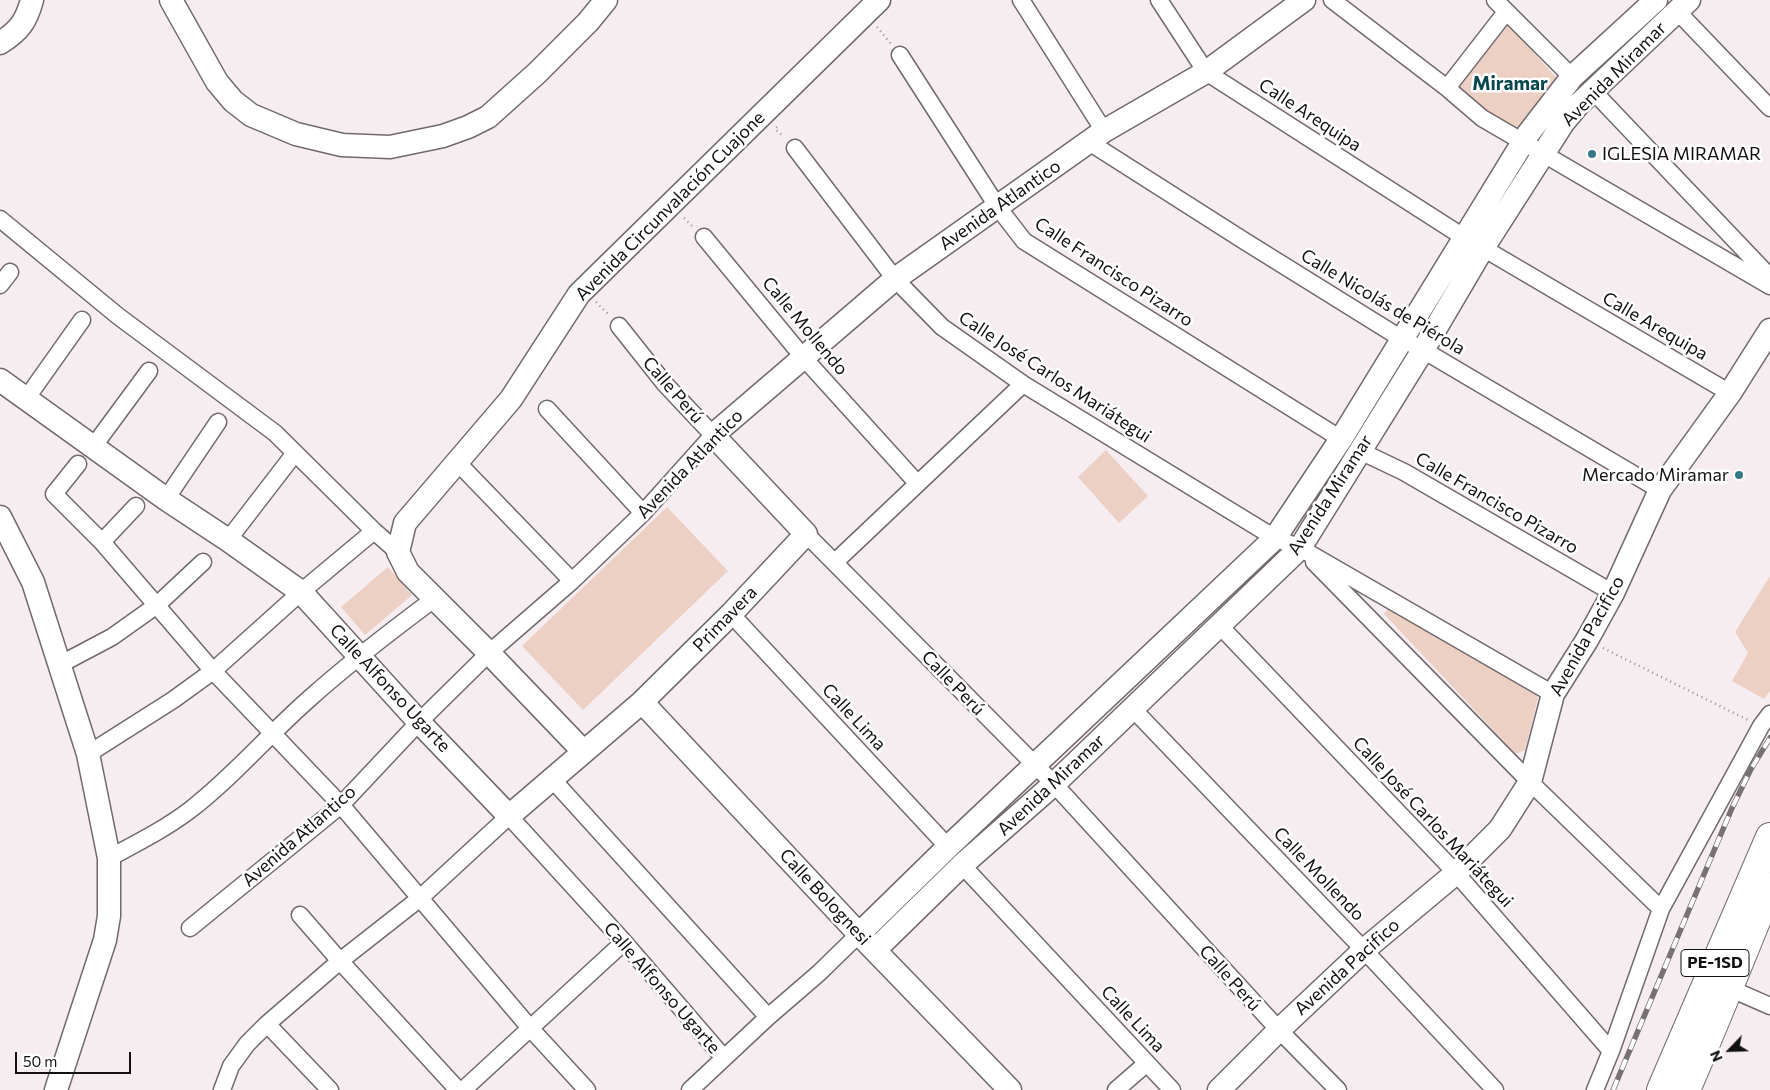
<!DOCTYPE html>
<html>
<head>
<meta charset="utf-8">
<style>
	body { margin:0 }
	#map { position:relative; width:1770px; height:1090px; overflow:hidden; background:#f6edf1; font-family:Commissioner,sans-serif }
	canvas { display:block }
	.north { position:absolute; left:1705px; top:1025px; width:50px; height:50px; -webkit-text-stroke:4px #fff; paint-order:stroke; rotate:246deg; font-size:14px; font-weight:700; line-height:20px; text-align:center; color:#131011 }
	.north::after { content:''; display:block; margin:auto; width:18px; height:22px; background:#131011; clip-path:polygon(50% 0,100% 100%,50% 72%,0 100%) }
	.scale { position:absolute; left:15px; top:1052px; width:116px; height:22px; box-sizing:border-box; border:2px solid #131011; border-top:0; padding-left:6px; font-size:15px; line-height:18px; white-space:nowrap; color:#131011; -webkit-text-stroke:4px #fff; paint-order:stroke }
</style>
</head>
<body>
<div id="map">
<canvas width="1770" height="1090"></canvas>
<div class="north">N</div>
<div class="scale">50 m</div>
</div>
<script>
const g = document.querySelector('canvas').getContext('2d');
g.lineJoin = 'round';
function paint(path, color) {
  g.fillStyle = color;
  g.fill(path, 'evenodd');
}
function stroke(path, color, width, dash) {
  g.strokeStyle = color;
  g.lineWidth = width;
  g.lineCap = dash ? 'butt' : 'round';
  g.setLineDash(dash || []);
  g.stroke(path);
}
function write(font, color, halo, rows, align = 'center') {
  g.font = font + ' Commissioner,sans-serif';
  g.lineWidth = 5;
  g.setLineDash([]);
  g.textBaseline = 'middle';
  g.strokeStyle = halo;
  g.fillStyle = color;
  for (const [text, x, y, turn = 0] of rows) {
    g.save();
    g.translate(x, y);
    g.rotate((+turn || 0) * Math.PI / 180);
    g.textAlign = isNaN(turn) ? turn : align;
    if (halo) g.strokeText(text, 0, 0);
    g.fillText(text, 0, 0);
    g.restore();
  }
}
paint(new Path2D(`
	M1506,22L1572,95L1539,140L1456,95L1454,88Z
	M1106,450L1148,496L1119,523L1078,477Z
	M667,507L728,571L583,710L522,646Z
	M388,567L412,595L365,635L341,607Z
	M1770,576V691L1764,699L1732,681L1748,653L1735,632Z
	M1393,607L1531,687L1538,698L1525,750L1516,754L1384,614L1387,610Z`), '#edd0c4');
const street = new Path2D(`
	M1021,0L1104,131
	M1159,0L1206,72L1465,238
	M1332,0L1447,88L1482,118L1770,286
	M1495,0L1572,77
	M1677,11L1770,108
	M900,55L997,206L1024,241L1341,439
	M1447,88L1506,12
	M1593,91L1770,277
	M1089,142L1246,242L1402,339L1423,350L1660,490
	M795,148L895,279L942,327L1023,384L1275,538L1300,548L1553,694
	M0,219L118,316L275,433L374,531L398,552
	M704,237L803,357L917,483
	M1483,248L1730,393
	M0,285L10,272
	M26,399L82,320
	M547,409L643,513
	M93,447L149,371
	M1360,451L1404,472L1613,593
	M458,463L572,581
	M78,464L54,494L102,542L213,671L341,805L530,1028L587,1090
	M166,499L218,422
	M806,534L1054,784L1279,1030L1338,1090
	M228,540L295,453
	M102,542L136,506
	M835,562L1023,384
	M1314,562L1530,782L1661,909
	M731,614L948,847
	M1220,626L1456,873L1611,1051
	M59,665L112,637L157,605L203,562
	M1133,709L1364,950L1495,1090
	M88,754L173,700L213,671L301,592L374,531
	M552,779L768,1017
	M109,858C137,843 165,829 190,810C233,777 269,734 309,699C349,663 391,631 434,599
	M962,865L1172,1090
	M300,915L340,961L458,1090
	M190,928L341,805L419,722L489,653L572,581L643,513L713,435L665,384L619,326
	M1722,985L1770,1006
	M267,1024L330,1090
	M222,1090L231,1066L247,1044L267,1024L340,961L419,899L509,816L624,942L724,1058
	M463,1090L624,942
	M690,1090L768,1017L819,973L859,934
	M1116,1090L1147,1063
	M1595,1090L1611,1051L1661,909L1761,726L1770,714`);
const secondary = new Path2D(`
	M171,0L217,82L233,101L251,115L296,134L342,145L390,147L443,136L468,127L488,117L537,73L588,22L606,0
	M0,43C19,31 26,22 32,0
	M0,380L166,499L228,540L301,592L419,722L509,816L642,702L731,614L806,534L713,435L895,279L1104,131L1206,72L1304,0
	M0,517L33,582L88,754L109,858V916L105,940L56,1090
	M642,702L859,934L1010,1090
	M583,751L489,653L408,572L398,552L405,523L511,399L579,294L879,0
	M859,934L948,847L1275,538L1341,439L1528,134L1572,77L1656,0
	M875,950L962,865L1054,784L1300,548L1423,350L1483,248L1563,123L1578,105L1689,0
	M1219,1090L1279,1030L1364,950L1456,873L1500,829L1530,782L1553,694L1587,640L1613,593L1660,490L1730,393L1770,330`);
const highway = new Path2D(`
	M1661,1090L1770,837
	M1686,1090C1715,1023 1742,955 1770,887`);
stroke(street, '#71696d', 19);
stroke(secondary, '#71696d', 25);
stroke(highway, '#71696d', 30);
stroke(new Path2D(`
	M877,27L891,44
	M777,127L775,129L784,137
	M684,218L692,226
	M596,302L609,315
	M1603,648L1748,720`), '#989194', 2.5, [1, 4]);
stroke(street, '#fff', 16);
stroke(secondary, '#fff', 22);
stroke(highway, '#fff', 28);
const rail = new Path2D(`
	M1613,1090L1732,808L1751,769L1770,738`);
stroke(rail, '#777174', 5.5);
stroke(rail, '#fff', 4, [11]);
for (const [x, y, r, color] of [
	[1592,154,5,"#347a86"],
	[1739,475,5,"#347a86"]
]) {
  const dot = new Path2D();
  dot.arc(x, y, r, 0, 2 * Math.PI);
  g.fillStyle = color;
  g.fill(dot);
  stroke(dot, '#fff', 2);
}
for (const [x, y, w] of [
	[1715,963,68]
]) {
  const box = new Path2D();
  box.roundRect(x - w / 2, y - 13.5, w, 27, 4);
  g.fillStyle = '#fff';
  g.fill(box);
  stroke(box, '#131011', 1);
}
write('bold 16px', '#131011', null, [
	["PE-1SD",1715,963]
]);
write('18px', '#131011', '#fff', [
	["Avenida Miramar",1614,74,-45],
	["Calle Arequipa",1310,115,33],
	["Avenida Atlantico",1000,205,-35],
	["Avenida Circunvalación Cuajone",670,206,-45],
	["Calle Francisco Pizarro",1114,272,33],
	["Calle Nicolás de Piérola",1383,302,31],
	["Calle Mollendo",805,326,50],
	["Calle Arequipa",1655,326,30],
	["Calle José Carlos Mariátegui",1055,377,33],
	["Calle Perú",673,390,49],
	["Avenida Atlantico",690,464,-46],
	["Avenida Miramar",1330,495,-57],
	["Calle Francisco Pizarro",1497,503,30],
	["Primavera",725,619,-46],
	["Avenida Pacifico",1587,636,-61],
	["Calle Perú",953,683,46],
	["Calle Alfonso Ugarte",390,688,47],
	["Calle Lima",854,717,47],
	["Avenida Miramar",1051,785,-43],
	["Calle José Carlos Mariátegui",1433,822,47],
	["Avenida Atlantico",299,836,-41],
	["Calle Mollendo",1319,874,46],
	["Calle Bolognesi",825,897,47],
	["Avenida Pacifico",1347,967,-42],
	["Calle Perú",1230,978,48],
	["Calle Alfonso Ugarte",662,988,49],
	["Calle Lima",1133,1019,47]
]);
write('18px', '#131011', '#fff', [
	["IGLESIA MIRAMAR",1602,154],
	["Mercado Miramar",1729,475,"right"]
], 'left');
write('bold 19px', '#06464f', '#fff', [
	["Miramar",1510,84]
]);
</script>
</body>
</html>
